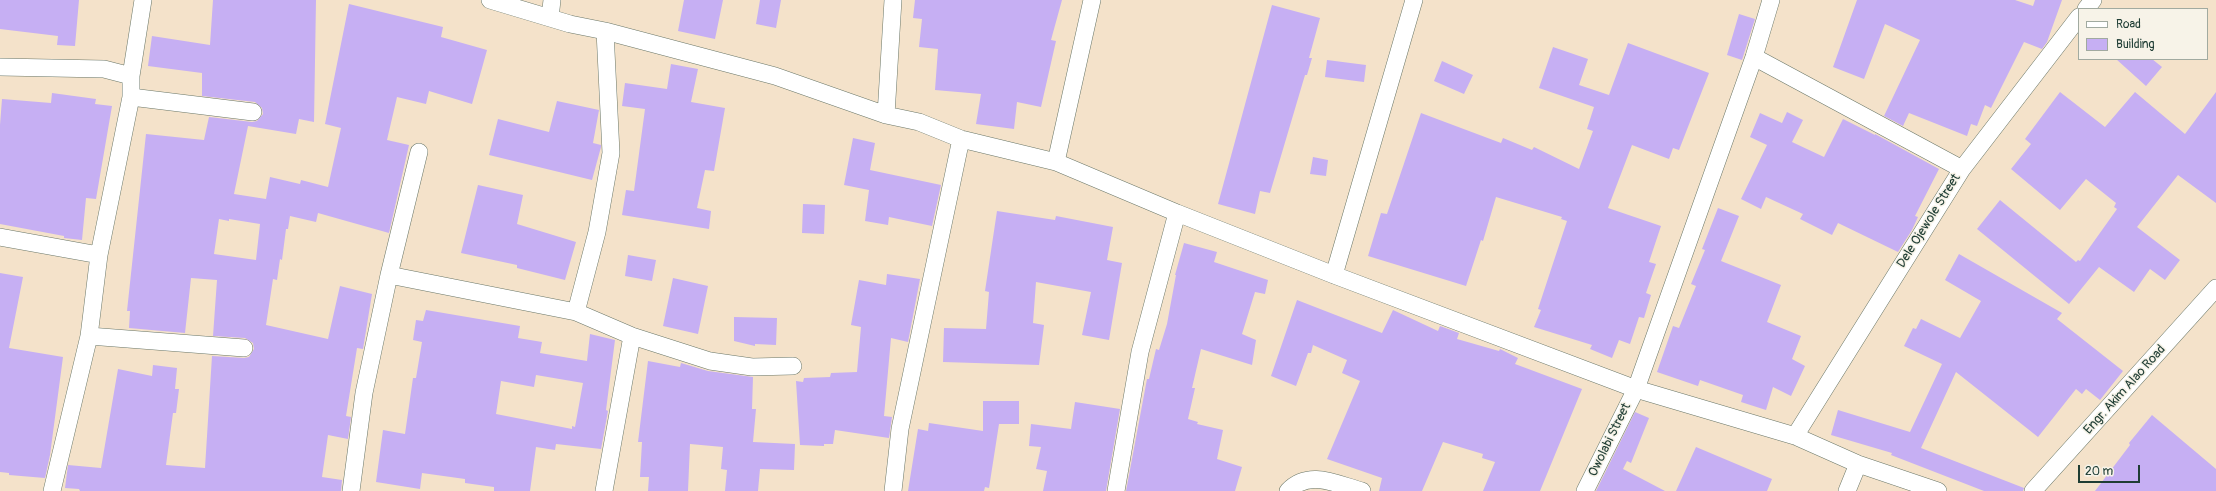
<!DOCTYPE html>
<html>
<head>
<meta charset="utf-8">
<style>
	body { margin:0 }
	#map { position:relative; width:2216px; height:491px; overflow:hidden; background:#f4e2ca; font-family:Pangolin,sans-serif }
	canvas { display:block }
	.legend { position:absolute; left:2078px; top:8px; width:130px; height:52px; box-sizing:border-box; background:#f7f3e8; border:1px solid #a1aaa0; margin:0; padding:5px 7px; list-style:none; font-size:12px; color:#1f3d34 }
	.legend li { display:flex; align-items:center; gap:8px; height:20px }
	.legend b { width:20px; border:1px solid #a1aaa0 }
	.scale { position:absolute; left:2078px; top:465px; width:62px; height:18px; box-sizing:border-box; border:2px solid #1f3d34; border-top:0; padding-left:5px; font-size:12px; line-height:14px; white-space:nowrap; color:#1f3d34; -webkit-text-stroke:3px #f7f3e8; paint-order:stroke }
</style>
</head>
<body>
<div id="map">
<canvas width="2216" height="491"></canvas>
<ul class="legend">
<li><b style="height:5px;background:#fff"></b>Road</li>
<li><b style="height:11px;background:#c6aff3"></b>Building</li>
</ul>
<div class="scale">20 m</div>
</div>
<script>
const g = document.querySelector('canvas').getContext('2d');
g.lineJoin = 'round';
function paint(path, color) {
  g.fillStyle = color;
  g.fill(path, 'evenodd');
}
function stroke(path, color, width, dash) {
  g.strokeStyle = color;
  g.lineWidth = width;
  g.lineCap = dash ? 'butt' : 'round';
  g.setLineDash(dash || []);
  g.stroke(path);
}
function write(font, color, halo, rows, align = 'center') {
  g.font = font + ' Pangolin,sans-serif';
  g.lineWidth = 3;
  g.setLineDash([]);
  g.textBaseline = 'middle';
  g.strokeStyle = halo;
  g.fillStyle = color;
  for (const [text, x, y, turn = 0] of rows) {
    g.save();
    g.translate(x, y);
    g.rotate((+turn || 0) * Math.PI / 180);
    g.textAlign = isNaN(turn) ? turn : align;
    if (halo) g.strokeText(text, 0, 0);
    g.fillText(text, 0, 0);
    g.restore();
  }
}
paint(new Path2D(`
	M0,0H79L75,46L57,45L58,36L0,29Z
	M213,0H316L314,122L299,119L296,134L248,126L234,194L266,199L270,177L300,184L301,180L328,187L341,128L325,124L349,4L443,27L441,37L487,50L472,104L429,91L426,104L397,97L387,140L409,145L389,233L318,213L316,222L290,216L288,229H286L282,260L280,259L277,280L273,279L266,325L328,339L340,286L372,294L363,349L357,348L346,416L351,417L348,439L328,435L322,477L342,480L341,491H80L79,489L65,488L68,465L101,468L118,369L152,376L153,365L177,368L175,389H179L176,413H173L166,465L205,468L212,356L244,358L249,357L254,349L253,343L245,338L213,336L217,280L191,278L185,333L129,328L130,311H127L146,134L204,140L209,117L252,122L257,121L263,114L262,108L255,102L202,96V73L148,66L152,36L210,45ZM219,219L229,221V219L260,224L256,260L214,254Z
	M684,0H723L715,39L678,31Z
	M760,0H781L776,28L756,24Z
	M915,0H1062L1051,40L1056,41L1041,107L1017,102L1014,129L976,124L981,94L935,90L938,49L919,47L922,19L913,18Z
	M1857,0H2015L2033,6L2035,0H2062L2047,42L2042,49L2024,42L1991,108L1985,105L1977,126L1971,124L1967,136L1909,113L1903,126L1884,116L1920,40L1885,24L1864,79L1833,67Z
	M1272,5L1320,18L1309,58H1312L1307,75H1305L1270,193L1260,191L1255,214L1218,204Z
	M1739,14L1755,19L1742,60L1727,55Z
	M1628,43L1709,73L1679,150L1673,148L1669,159L1632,145L1608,208L1661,226L1649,262L1656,264L1646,293L1651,295L1644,318L1639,317L1630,344L1619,340L1612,358L1590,349L1592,345L1534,327L1541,310L1538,309L1567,221L1561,219L1562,217L1496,197L1483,241L1481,240L1466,286L1368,256L1381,213L1387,214L1421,113L1501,143L1503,138L1532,150L1534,147L1579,169L1593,131L1587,129L1594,107L1539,88L1553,47L1588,59L1579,85L1609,95Z
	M2116,59H2152L2162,67L2146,86Z
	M1327,60L1366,65L1364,82L1325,77Z
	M1442,61L1473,75L1464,94L1434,81Z
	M671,64L698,69L691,102L725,108L714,171L705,170L697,208L711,211L709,229L622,215L626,190L634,191L645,109L622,106L625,83L667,89Z
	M2060,92L2105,127L2135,92L2185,134L2216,92V203L2178,175L2137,227L2180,260L2165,280L2150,269L2134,292L2099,267L2069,304L1977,229L2000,200L2076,262L2078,260L2080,261L2117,209L2114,207L2116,203L2086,179L2060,210L2011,169L2031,144L2025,139Z
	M52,93L96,99L95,104L112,106L96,199L86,198L82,240L64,238V236L0,224V125L2,99L51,103Z
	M557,101L599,110L593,143L601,145V147L592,180L489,155L498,119L549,132Z
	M1787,112L1803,120L1792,142L1824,157L1843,119L1875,135V134L1939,169L1915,216L1918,217L1912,230L1898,252L1838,223L1832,235L1800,219L1803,214L1766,197L1761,209L1741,199L1767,145L1750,137L1760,113L1782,123Z
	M853,138L875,143L870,170L941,185L932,226L889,217L888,225L865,221L869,190L844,185Z
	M1313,157L1328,160L1326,176L1310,174Z
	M478,185L523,195L517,224L576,242L565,280L517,268V265L461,253Z
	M803,204L825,205L824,234L802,233Z
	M1718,208L1739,216L1721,261L1781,285L1767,322L1801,336L1792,359L1805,366L1791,396L1773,387L1766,410L1741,402L1743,395L1700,380L1698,386L1657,372L1673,326L1679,328L1696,286L1691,284L1705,250L1702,249Z
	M997,211L1055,220L1056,216L1113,227L1107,260L1122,263L1109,340L1082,335L1091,292L1036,282L1033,323L1044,325L1039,365L943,362L944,328L986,329L989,292L985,291Z
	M1184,243L1217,252L1214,262L1268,280L1265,294L1255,292L1242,334L1256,340L1252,365L1201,349L1192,388H1195L1188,419L1198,422L1197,424L1223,430L1217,459L1242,467L1235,491H1126L1147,379H1149L1156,349L1159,350L1167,324L1176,275H1175Z
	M1959,254L2062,313L2057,319L2123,371L2100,400L2086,389L2082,394L2076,389L2038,437L1956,372L1921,448L2024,488L2023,491H1984L1891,455L1892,453L1831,435L1838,410L1910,432L1942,364L1904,346L1913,328L1916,329L1921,319L1960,338L1981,301L1945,280Z
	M628,255L656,260L652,281L625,276Z
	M0,273L23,277L9,348L63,357L50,455L45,478L9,475V473L0,472Z
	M887,274L920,279L908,342L891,338L884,416L892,417L889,438L835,430L833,444H824V446L800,445L796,381L803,382L804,378L830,377L831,373L857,372L861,327L851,325L859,280L886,285Z
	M673,278L708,286L698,334L663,326Z
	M1297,300L1382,333L1393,310L1438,331L1440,326L1459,333L1457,339L1499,351L1500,349L1518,358L1515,364L1582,389L1540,491H1483L1495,462L1482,458L1483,454L1443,442L1422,491H1379L1382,478L1327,459L1360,381L1342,373L1347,360L1313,345L1311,353H1308L1296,386L1271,376Z
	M426,310L520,326L518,338L542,342L540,353L587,361L590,334L615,340L606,410L608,411L601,449L556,444L555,450L536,447L530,491H494V487L465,483V479L422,473L420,489L376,482L383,430L405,434L413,378H416L422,342L413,340L416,320L423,321ZM536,375L583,383L575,427L572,426V429L496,414L501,381L534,387Z
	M734,317L777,318L776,345L755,344V346L734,341Z
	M648,361L680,367L681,363L708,371L753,377L752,409H756L753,442L795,444L794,470L760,469L758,491H725L727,470L721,469L723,447L690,444L688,491H648L649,477H640L642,442H638Z
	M983,401H1019V424H999L989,488L985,487L984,491H908L918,429L928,431L929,423L983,431Z
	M1075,402L1120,409L1106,491H1043L1047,471L1036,469L1041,447L1029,446L1031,424L1071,429Z
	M1635,412L1649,418L1631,463L1627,461L1623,469L1665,491H1596Z
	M2152,415L2216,469V491H2095L2130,445L2129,443Z
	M1696,447L1772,479L1767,491H1676Z`), '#c6aff3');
const street = new Path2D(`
	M490,0L570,24L605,31L775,76L886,115L919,122L961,139L1056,162L1177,213L1334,275L1636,389L1795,436L1858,464L1938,491
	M2086,9L2093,0
	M550,18L552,0
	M1754,57L1962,169
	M0,67L104,69L131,76V97L99,255L89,336L52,491
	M131,76L143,0
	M131,97L253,112
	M886,115L893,0
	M1056,162L1092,0
	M0,237L99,255
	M389,275L576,312L632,336L710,361L752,367L793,366
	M1334,275L1414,0
	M576,312L597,232L611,153L605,31
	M89,336L244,348
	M1795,436L1962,169L2079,17
	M351,491L364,393L389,275L419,152
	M604,491L632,336
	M893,491L900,429L961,139
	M1116,491L1140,352L1177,213
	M1288,491C1309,469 1336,484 1362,491
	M1585,491L1636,389L1754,57L1771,0
	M1847,491L1858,464
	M2033,491L2216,288`);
stroke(street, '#6a7768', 18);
stroke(street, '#fff', 17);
write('13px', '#1f3d34', '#f7f3e8', [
	["Dele Ojewole Street",1929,221,-58],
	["Engr. Akim Alao Road",2125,390,-48],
	["Owolabi Street",1610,440,-64]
]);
</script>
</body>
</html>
